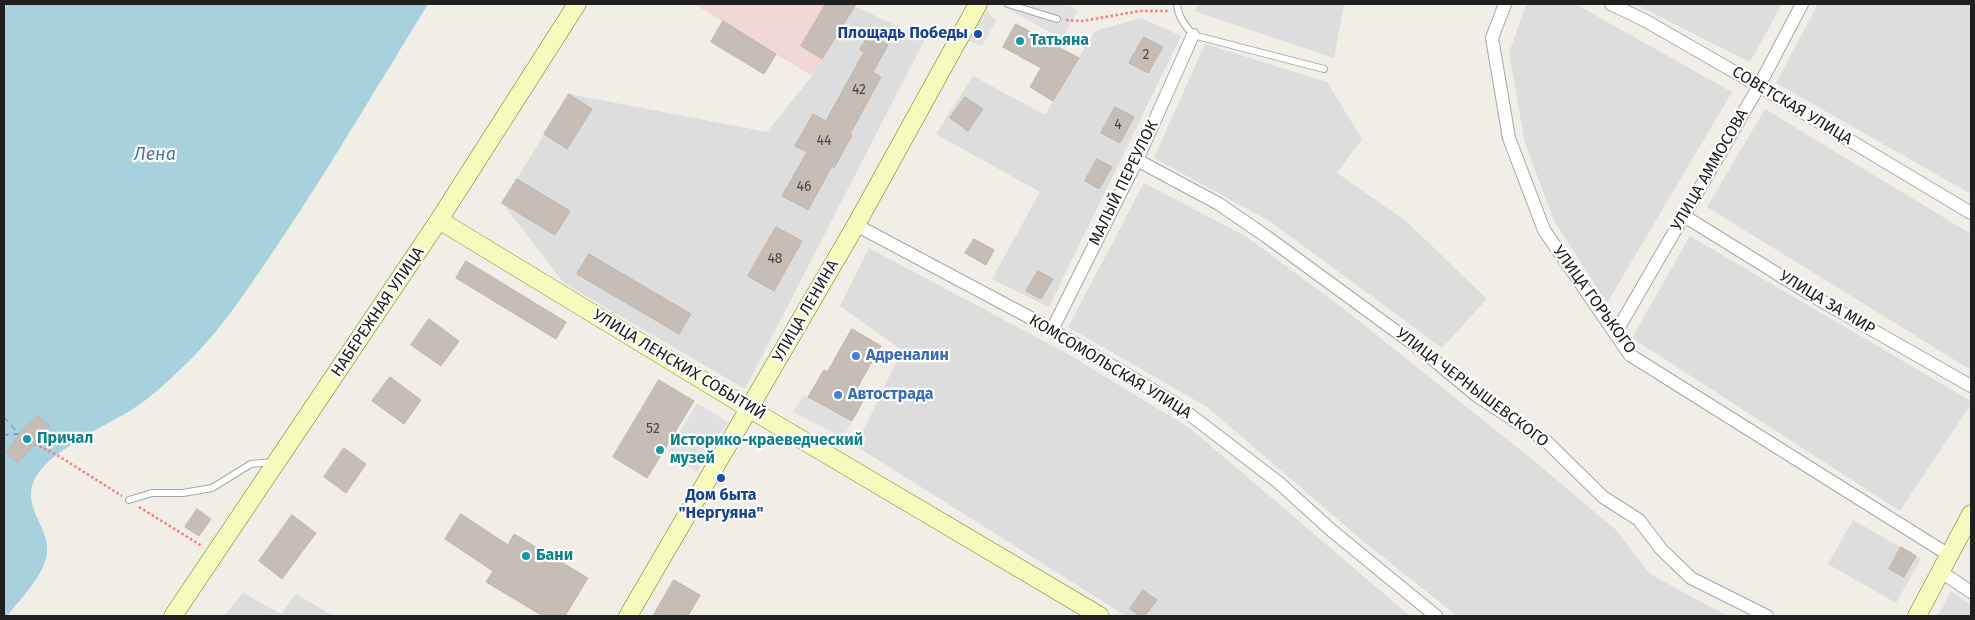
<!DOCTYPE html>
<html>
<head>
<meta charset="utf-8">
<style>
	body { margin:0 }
	#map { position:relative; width:1975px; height:620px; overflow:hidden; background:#f1ede7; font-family:"Fira Sans",sans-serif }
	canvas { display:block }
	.frame { position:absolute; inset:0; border:5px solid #202020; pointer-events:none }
</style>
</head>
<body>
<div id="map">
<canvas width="1975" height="620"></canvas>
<div class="frame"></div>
</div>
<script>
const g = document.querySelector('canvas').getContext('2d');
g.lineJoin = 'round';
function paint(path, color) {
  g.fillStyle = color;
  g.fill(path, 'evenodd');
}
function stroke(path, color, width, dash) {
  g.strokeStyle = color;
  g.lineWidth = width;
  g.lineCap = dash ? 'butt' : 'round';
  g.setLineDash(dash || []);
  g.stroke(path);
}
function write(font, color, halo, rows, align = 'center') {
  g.font = font + ' "Fira Sans",sans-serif';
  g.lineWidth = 4.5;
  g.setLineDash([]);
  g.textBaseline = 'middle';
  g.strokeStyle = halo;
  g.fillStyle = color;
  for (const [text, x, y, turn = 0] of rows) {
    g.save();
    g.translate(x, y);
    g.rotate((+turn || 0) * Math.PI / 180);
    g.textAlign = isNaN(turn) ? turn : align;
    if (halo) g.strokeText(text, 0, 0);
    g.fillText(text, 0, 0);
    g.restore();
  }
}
paint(new Path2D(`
	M1199,4H1344L1334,58L1194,11Z
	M1526,4H1575L1732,92L1607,303L1554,221L1525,143L1509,53Z
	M1635,4H1782L1750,62Z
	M1818,4H1971V194L1776,83Z
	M854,6L925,39L745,389L564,283L502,203L569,94L767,132L812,76Z
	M1141,18L1181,36L1049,307L992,279L1040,192L936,134L973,76L1045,115L1095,31Z
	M1205,44L1327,82L1362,139L1337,173L1406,221L1487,299L1442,348L1271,222L1154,158Z
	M1765,109L1971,234V370L1707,207Z
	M1144,183L1247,237L1349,313L1533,460L1616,530L1650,574L1727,616H1457L1363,541L1207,407L1068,327Z
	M1690,236L1971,401V404L1900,511L1632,338Z
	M869,248L1068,354L1191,429L1410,616H1126L856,446L902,350L840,306Z
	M1853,520L1921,559L1896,603L1828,564Z
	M1951,591L1971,605V616H1938Z
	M243,593L281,614L296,594L333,616H224Z`), '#dedddd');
paint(new Path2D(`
	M694,4H856L812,76Z`), '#f1d8d6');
paint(new Path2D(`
	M999,4H1067L1078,10L1062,39Z
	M986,10L996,21L982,46L968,41Z
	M804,395L852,421L843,438L793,412Z
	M697,403L728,422L697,472L667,453Z`), '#e0e0e0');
paint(new Path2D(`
	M4,4H428C378,85 330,167 277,246C250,285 225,325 192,358C174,376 154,395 133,409C105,426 67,443 44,466C11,501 52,525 47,554C43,577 21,598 7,616H4Z`), '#a8d1de');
stroke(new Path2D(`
	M4,417L19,434L4,435`), '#4978a9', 1, [6, 5]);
const building = new Path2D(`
	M826,4H856L822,59L801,46Z
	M723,21L776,54L764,74L711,42Z
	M1016,24L1079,58L1053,101L1030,87L1041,68L1003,47Z
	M869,34L888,45L873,72L881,77L850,134L852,135L834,168L832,166L808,210L782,196L807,152L795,146L813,114L826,121L864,52L860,50Z
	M1144,37L1163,47L1148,73L1129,63Z
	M569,94L592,109L567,149L544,134Z
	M965,97L983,109L968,131L950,118Z
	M1115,107L1134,117L1120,143L1101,133Z
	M1097,159L1112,167L1099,189L1085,181Z
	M517,179L570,211L555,235L502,203Z
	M776,227L802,241L774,291L748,276Z
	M974,239L994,250L986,265L965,253Z
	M589,254L691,314L679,334L577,274Z
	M466,261L566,322L556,339L456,278Z
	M1038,271L1053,279L1041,299L1026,291Z
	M429,319L459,341L441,366L411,345Z
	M852,329L881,346L857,388L867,394L852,421L808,397L824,370L827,372Z
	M390,377L421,400L404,424L372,401Z
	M659,380L694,401L647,478L613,457Z
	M38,416L50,426L18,463L6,453L19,434Z
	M344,448L366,464L346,493L324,477Z
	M197,509L211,519L199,536L185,527Z
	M461,514L508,545L514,534L588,578L565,616H543L486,582L493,571L445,539Z
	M292,515L316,533L282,579L259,561Z
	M1901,547L1916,556L1904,577L1889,569Z
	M674,580L700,595L688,616H653Z
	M1143,590L1157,600L1145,616H1140L1130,609Z`);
paint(building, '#c5bdb6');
stroke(building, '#c2b4a9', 1);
const lane = new Path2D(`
	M1008,4L1057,19
	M1177,4C1178,17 1185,25 1193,35L1324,69
	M129,500L152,493H183L212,488L251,464L273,462`);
const street = new Path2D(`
	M1505,4L1492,38L1509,138L1544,230L1630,355L1949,555
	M1611,4L1646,21L1759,86L1971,213
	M1137,160L1219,204L1267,237L1423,351L1477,396L1546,441L1603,497L1639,520L1661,549L1691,578L1767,616
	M1684,216L1818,299L1971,386
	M856,225L1042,324L1176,404L1278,482L1331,530L1436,616
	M1052,330L1137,160L1193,35
	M1615,334L1759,86L1802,4
	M1940,571L1971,592`);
const secondary = new Path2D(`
	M439,220L750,409L1100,616
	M173,616L439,220L577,4
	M628,616L856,225L978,4
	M1917,616L1971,514`);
stroke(lane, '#a7a7a7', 8);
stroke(street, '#a7a7a7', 14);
stroke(secondary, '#6c7905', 19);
stroke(new Path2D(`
	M1066,20L1082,21L1140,11H1169
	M35,444L57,455L122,496
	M139,507L202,546`), '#f97f6f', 2.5, [2.5, 2.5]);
stroke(lane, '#fff', 6);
stroke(street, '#fff', 12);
stroke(secondary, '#f6fabc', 18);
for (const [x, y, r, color] of [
	[978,34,5,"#1a4fb4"],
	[1020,41,5,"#0f9aa8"],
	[856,356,5,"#3f7fe0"],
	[838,395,5,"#3f7fe0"],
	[27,439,5,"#0f9aa8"],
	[660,450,5,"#0f9aa8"],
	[721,478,5,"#1a4fb4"],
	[526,556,5,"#0f9aa8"]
]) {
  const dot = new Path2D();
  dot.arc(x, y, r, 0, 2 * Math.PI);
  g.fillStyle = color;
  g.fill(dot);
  stroke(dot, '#fff', 2);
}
write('14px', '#494746', null, [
	["2",1146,55],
	["42",859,90],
	["4",1118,125],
	["44",824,141],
	["46",804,187],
	["48",775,259],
	["52",653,429]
]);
write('bold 16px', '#164399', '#fff', [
	["Площадь Победы",968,34],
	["Дом быта",721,496,"center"],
	["\"Нергуяна\"",721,514,"center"]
], 'right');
write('bold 16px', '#0d838f', '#fff', [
	["Татьяна",1030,41],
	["Причал",37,439],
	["Историко-краеведческий",670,441],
	["музей",670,459],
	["Бани",536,556]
], 'left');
write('16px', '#202020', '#fff', [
	["СОВЕТСКАЯ УЛИЦА",1792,106,31],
	["УЛИЦА АММОСОВА",1710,170,-60],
	["МАЛЫЙ ПЕРЕУЛОК",1124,183,-64],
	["УЛИЦА ГОРЬКОГО",1594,300,54],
	["УЛИЦА ЗА МИР",1827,303,31],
	["УЛИЦА ЛЕНИНА",806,311,-60],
	["НАБЕРЕЖНАЯ УЛИЦА",378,312,-56],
	["УЛИЦА ЛЕНСКИХ СОБЫТИЙ",679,365,31],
	["КОМСОМОЛЬСКАЯ УЛИЦА",1110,367,31],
	["УЛИЦА ЧЕРНЫШЕВСКОГО",1472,388,37]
]);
write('bold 16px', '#366cbe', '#fff', [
	["Адреналин",866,356],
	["Автострада",848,395]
], 'left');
write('italic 18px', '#4978a9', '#fff', [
	["Лена",155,155]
]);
</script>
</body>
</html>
